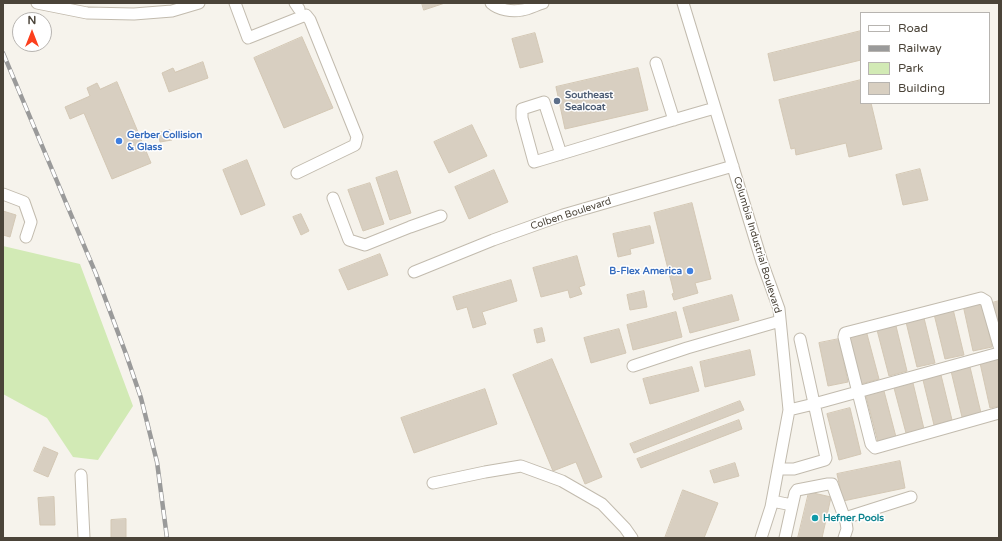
<!DOCTYPE html>
<html>
<head>
<meta charset="utf-8">
<style>
	body { margin:0 }
	#map { position:relative; width:1002px; height:541px; overflow:hidden; background:#f6f3ec; font-family:"Varela Round",sans-serif }
	canvas { display:block }
	.frame { position:absolute; inset:0; border:4px solid #4b4439; pointer-events:none }
	.legend { position:absolute; left:860px; top:12px; width:130px; height:92px; box-sizing:border-box; background:#fff; border:1px solid #b7b4b0; margin:0; padding:5px 7px; list-style:none; font-size:12px; color:#4b4439 }
	.legend li { display:flex; align-items:center; gap:8px; height:20px }
	.legend b { width:20px; border:1px solid #b7b4b0 }
	.north { position:absolute; left:12px; top:12px; width:40px; height:40px; box-sizing:border-box; background:#fff; border:1px solid #b7b4b0; border-radius:50%; rotate:0deg; font-size:11px; font-weight:700; line-height:16px; text-align:center; color:#4b4439 }
	.north::after { content:''; display:block; margin:auto; width:14px; height:18px; background:#fc3f1d; clip-path:polygon(50% 0,100% 100%,50% 72%,0 100%) }
</style>
</head>
<body>
<div id="map">
<canvas width="1002" height="541"></canvas>
<div class="frame"></div>
<ul class="legend">
<li><b style="height:5px;background:#fff"></b>Road</li>
<li><b style="height:5px;background:#9a9a9a"></b>Railway</li>
<li><b style="height:11px;background:#d2eab5"></b>Park</li>
<li><b style="height:11px;background:#d8cfc1"></b>Building</li>
</ul>
<div class="north">N</div>
</div>
<script>
const g = document.querySelector('canvas').getContext('2d');
g.lineJoin = 'round';
function paint(path, color) {
  g.fillStyle = color;
  g.fill(path, 'evenodd');
}
function stroke(path, color, width, dash) {
  g.strokeStyle = color;
  g.lineWidth = width;
  g.lineCap = dash ? 'butt' : 'round';
  g.setLineDash(dash || []);
  g.stroke(path);
}
function write(font, color, halo, rows, align = 'center') {
  g.font = font + ' "Varela Round",sans-serif';
  g.lineWidth = 3;
  g.setLineDash([]);
  g.textBaseline = 'middle';
  g.strokeStyle = halo;
  g.fillStyle = color;
  for (const [text, x, y, turn = 0] of rows) {
    g.save();
    g.translate(x, y);
    g.rotate((+turn || 0) * Math.PI / 180);
    g.textAlign = isNaN(turn) ? turn : align;
    if (halo) g.strokeText(text, 0, 0);
    g.fillText(text, 0, 0);
    g.restore();
  }
}
paint(new Path2D(`
	M3,246L80,264L133,406L98,460L73,457L47,418L3,394Z`), '#d2eab5');
const building = new Path2D(`
	M422,3H445L424,10Z
	M861,31V60L774,81L768,54Z
	M535,33L543,62L520,68L512,39Z
	M302,37L333,108L284,128L254,58Z
	M203,62L208,78L169,92L162,73L173,68L175,72Z
	M638,68L648,110L565,129L556,87Z
	M861,80V103H871L882,149L849,157L846,143L796,155L795,148L791,149L779,100Z
	M117,82L151,163L112,179L84,113L70,119L65,107L90,96L87,88L97,83L100,89Z
	M472,125L487,156L449,173L434,142Z
	M170,130L172,140L160,142L158,133Z
	M247,160L265,205L241,215L223,170Z
	M920,169L928,200L903,205L896,175Z
	M494,170L508,202L469,219L455,187Z
	M397,171L411,213L390,220L376,178Z
	M370,183L384,224L363,231L348,190Z
	M692,203L711,279L695,283L698,293L674,300L672,294L674,293L654,213Z
	M3,211L16,215L10,237L3,235Z
	M301,214L309,231L301,235L293,217Z
	M650,226L654,243L630,249L631,254L618,257L613,234Z
	M380,254L388,275L348,290L339,270Z
	M577,256L585,285L579,287L582,294L570,298L568,290L541,297L533,268Z
	M511,280L517,301L482,312L486,324L473,328L467,307L457,310L453,297Z
	M644,291L647,307L630,310L627,295Z
	M732,295L739,320L690,333L683,308Z
	M982,301L992,347L973,351L963,305Z
	M999,301V330L992,303Z
	M953,309L964,355L945,359L934,314Z
	M676,312L682,337L633,350L627,325Z
	M924,318L935,363L917,367L906,322Z
	M896,326L907,371L889,376L877,330Z
	M542,328L545,341L537,343L534,330Z
	M619,329L626,353L591,363L584,338Z
	M867,334L879,379L861,384L849,338Z
	M839,339L848,382L828,386L819,343Z
	M750,350L755,375L705,387L700,362Z
	M552,359L602,477L585,484L576,462L553,471L513,375Z
	M998,359L999,406L990,408L980,363Z
	M692,367L699,391L650,404L643,379Z
	M970,367L981,413L962,417L951,371Z
	M941,375L952,420L934,425L923,380Z
	M913,383L924,429L906,433L894,388Z
	M485,389L497,424L414,453L401,418Z
	M884,391L896,437L878,442L866,396Z
	M740,401L744,410L634,453L630,444Z
	M850,408L861,454L839,460L827,414Z
	M739,420L742,429L641,468L637,459Z
	M44,447L58,453L48,477L34,471Z
	M900,461L905,488L843,501L837,474Z
	M735,463L739,476L714,483L710,471Z
	M683,490L718,503L704,538H665Z
	M809,492L831,497L822,538H798Z
	M54,497L55,525H40L38,498Z
	M126,519V538H111V520Z`);
paint(building, '#d8cfc1');
stroke(building, '#d3c7b4', 1);
const minor = new Path2D(`
	M37,3L87,13L134,14L172,11L199,3
	M235,3L248,38L306,15L310,20L357,137L355,145L297,173
	M295,3L299,9
	M491,3C499,10 512,12 522,10C529,9 536,5 543,3
	M683,3L762,262L779,309L789,410L771,507L761,538
	M656,63L674,120
	M561,154L544,102L522,109V118L534,162C595,144 654,125 715,108
	M3,194L24,202L31,222L26,237
	M333,198L349,240L365,245L410,227L441,216
	M414,272L493,240L563,215L733,166
	M999,346L986,301L981,298L845,333L844,337L871,444L875,448L999,413
	M633,366L687,348L780,321
	M789,410L814,404L999,353
	M778,469H794L825,460L826,458L800,339
	M81,475L84,538
	M433,483L485,472L521,466L562,481L602,504L625,528L632,538
	M772,501L792,505
	M845,518L911,497
	M785,538L795,493L797,490L828,484H832L846,522L847,529L844,538`);
stroke(minor, '#c2bbae', 13);
stroke(minor, '#fff', 11);
const rail = new Path2D(`
	M3,53L96,274L126,354L141,398L157,462L167,538`);
stroke(rail, '#9a9a9a', 4.5);
stroke(rail, '#fff', 3, [9]);
for (const [x, y, r, color] of [
	[557,101,4,"#5c6f8a"],
	[119,141,4,"#3f7fe0"],
	[690,271,4,"#3f7fe0"],
	[815,518,4,"#0f9aa8"]
]) {
  const dot = new Path2D();
  dot.arc(x, y, r, 0, 2 * Math.PI);
  g.fillStyle = color;
  g.fill(dot);
  stroke(dot, '#fff', 1.5);
}
write('bold 10px', '#4e5e75', '#fff', [
	["Southeast",565,95],
	["Sealcoat",565,107]
], 'left');
write('bold 10px', '#366cbe', '#fff', [
	["Gerber Collision",127,135],
	["& Glass",127,147],
	["B-Flex America",682,271,"right"]
], 'left');
write('10px', '#4b4439', '#fff', [
	["Colben Boulevard",571,214,-18],
	["Columbia Industrial Boulevard",757,245,73]
]);
write('bold 10px', '#0d838f', '#fff', [
	["Hefner Pools",823,518]
], 'left');
</script>
</body>
</html>
